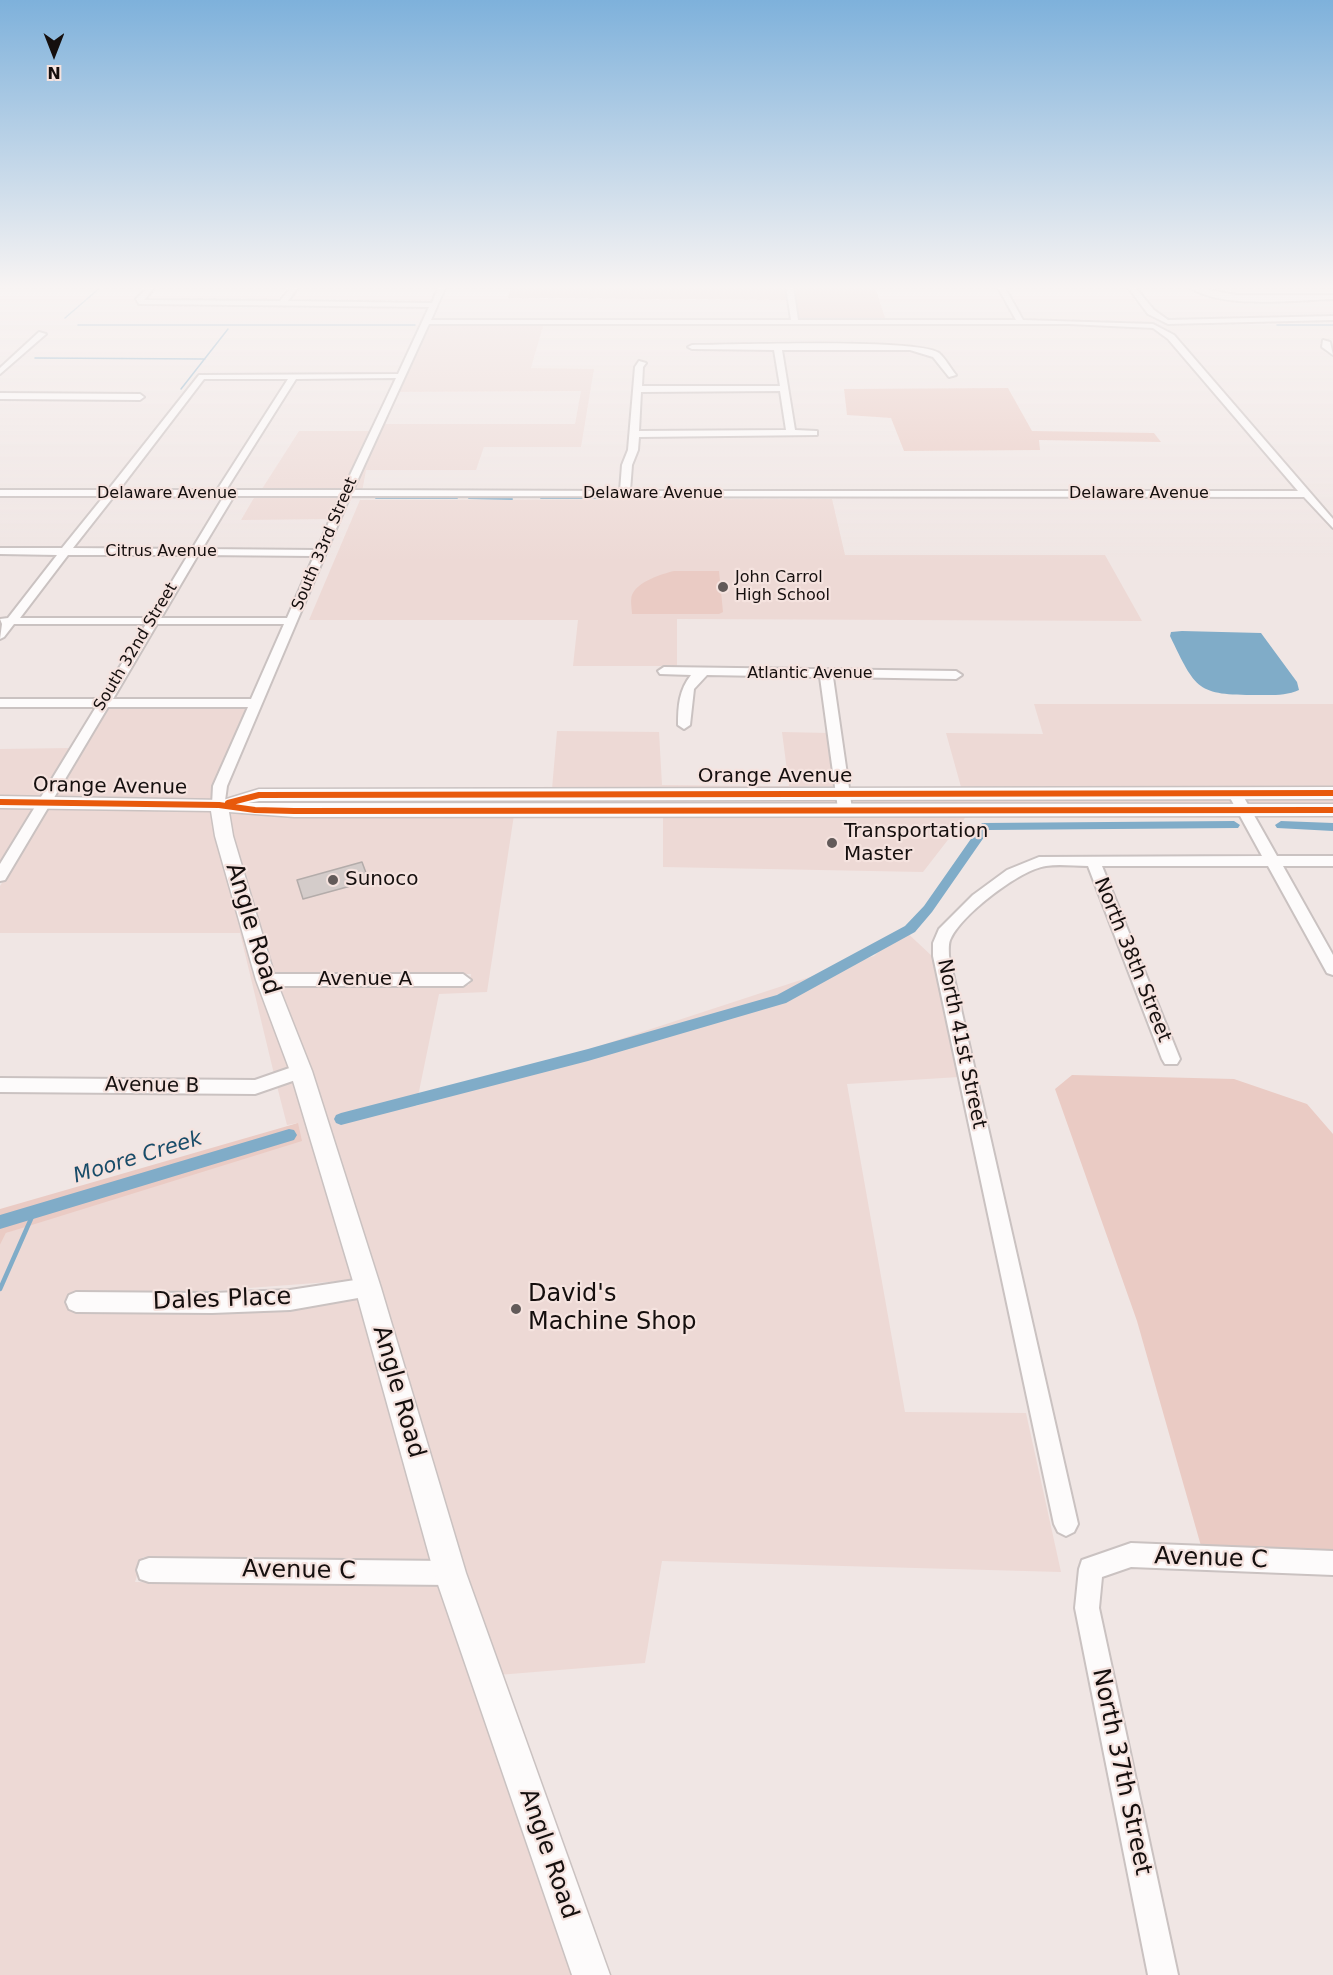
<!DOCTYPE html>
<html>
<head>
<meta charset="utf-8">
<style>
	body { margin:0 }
	#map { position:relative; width:1333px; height:1975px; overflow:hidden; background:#f0e6e4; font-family:"DejaVu Sans",sans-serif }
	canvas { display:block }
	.north { position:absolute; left:24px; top:24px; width:60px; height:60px; -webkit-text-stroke:4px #f5e3df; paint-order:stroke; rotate:180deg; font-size:16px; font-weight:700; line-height:24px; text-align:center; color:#150f0e }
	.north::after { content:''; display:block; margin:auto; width:21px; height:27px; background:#150f0e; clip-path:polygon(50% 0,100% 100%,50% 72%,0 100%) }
</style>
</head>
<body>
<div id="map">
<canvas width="1333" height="1975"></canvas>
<div class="north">N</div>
</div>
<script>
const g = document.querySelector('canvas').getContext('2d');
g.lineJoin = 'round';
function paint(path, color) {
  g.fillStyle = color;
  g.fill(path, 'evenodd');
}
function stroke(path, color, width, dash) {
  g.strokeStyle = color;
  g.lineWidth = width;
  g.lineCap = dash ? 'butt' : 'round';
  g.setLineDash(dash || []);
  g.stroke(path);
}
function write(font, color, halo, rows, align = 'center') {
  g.font = font + ' "DejaVu Sans",sans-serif';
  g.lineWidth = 4.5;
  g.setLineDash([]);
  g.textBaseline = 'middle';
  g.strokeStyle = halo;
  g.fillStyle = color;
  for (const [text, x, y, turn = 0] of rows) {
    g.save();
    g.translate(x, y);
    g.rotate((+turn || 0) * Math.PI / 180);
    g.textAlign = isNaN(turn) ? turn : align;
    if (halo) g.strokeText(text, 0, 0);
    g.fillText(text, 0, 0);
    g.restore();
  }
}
paint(new Path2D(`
	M544,323L531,368L594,369L581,447H484L476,470H366L362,492H351L381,424H575L581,391L395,392L427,324Z
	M299,431H370L343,492H260Z
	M255,496H341L331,519L241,520Z
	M832,499L845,555H1105L1142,621L677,619V666H573L578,620H309L360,500Z
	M1034,704H1333V789L848,790V787H961L946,733L1043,734Z
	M107,706L249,707L213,801L53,798Z
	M557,731L659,732L662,785L762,786H789L782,732L829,733L836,790L552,789Z
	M71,748L42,798H0V749Z
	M1333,797V805H1248L1243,798Z
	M577,798H838V805L567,802Z
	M849,798H1232L1236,805H850Z
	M0,806L37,807L0,866Z
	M48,807L212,809L259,982L258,986H260L291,1068L274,1074L240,933H0V886Z
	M226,811L292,815L447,817L514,815L487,992L439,994L416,1106L874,956L902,928L933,957L959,1077L847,1084L905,1412L1026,1413L1061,1572L662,1561L645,1663L498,1675L276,986L469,985L471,974L272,975L230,834Z
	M968,814L923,872L663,867V815Z
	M295,1080L356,1280L195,1292L190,1310L361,1298L434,1560L143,1557L135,1582L442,1586L576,1975H0V1245L6,1233L298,1123L287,1125L277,1086Z`), '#edd9d5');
paint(new Path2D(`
	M511,286H786L788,300L508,298Z
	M792,286H875L886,321L798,320Z
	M1008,388L1032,431L1154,433L1161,442L1039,440L1040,450L904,451L891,418L847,415L844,389Z
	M674,571H719L723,612L719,614H632C632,609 630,600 632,595C638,581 662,574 674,571Z
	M1072,1075L1234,1079L1307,1104L1333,1134V1550L1201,1546L1137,1321L1055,1089Z
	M298,1123L302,1141L6,1233L0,1245V1209Z`), '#eacbc4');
paint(new Path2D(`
	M1182,631L1261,633L1297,682L1299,690C1286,696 1271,695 1257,695C1197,695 1196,690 1170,636L1171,632Z`), '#80acc8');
stroke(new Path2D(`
	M65,318L102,286
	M78,325H415
	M438,325H1066
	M1277,325H1333
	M35,358L205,359
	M181,389L228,329`), '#80acc8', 1.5);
stroke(new Path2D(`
	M376,498H457
	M469,498L512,499
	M541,498H611`), '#80acc8', 2);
stroke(new Path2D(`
	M0,1289L34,1212`), '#80acc8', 4.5);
paint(new Path2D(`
	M1234,821L1240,825L1238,828L989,830L932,912L915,932L786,1003L588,1061L341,1125L336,1123L334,1119L336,1115L341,1113L588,1049L777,995L905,926L924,906L982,823Z
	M1281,821L1333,823V831L1277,828L1275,825Z
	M289,1129L294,1130L297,1135L294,1140L0,1229V1215Z`), '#80acc8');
const building = new Path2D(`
	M362,862L369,881L303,899L297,880Z`);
paint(building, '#d4ccca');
stroke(building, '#b3acaa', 1.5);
const minor = new Path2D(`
	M149,286H156L144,300L280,301L292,286H299L288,301L432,303L439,286H446L431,320H791L786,286H793L798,320H1016L997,286H1004L1023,320L1153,324L1174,335L1333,519V528L1304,497L350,496L227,786L224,808L219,810L212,805L213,786L248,707H108L5,880L0,881V864L96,707H0V699H100L146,624H14L4,637L0,639L2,624L0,619L8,618L57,555L0,554V548H62L104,496H0V490H108L199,375L398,374L429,307L139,304L136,299ZM429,324H1068L1153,328L1168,339L1298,491H630L632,465L638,450L639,437L817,435V431L795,430L782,350H910L933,357L949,377L956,375C951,369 945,358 939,353C916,338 731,345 692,345L688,347L692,349L774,350L780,386H642L643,367L646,363L639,361L635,367L628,450L622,465L620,491L353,490ZM396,378L343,490H226L296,379ZM204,379H288L217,490H119ZM780,391L786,430L639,431L641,392ZM114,496L219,497L224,496L192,549L73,548ZM234,496H340L317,550L202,549ZM68,555H188L150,618H20ZM198,555L314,556L287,618H161ZM157,624H284L251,699H113Z
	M1127,286H1134L1154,310L1168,320L1333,316V320L1168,324L1148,314Z
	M1188,286L1236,295H1333V299C1294,300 1219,310 1188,286Z
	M39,332L46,334L0,374V368Z
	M1323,340L1330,342L1333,355L1322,347Z
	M0,393L140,394L144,397L140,400L0,399Z
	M664,667L956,671L962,675L956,679L833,677L852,809L845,814L838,809L820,677L707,675L694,689L690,725L684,729L678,725C678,706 679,690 691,675L660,674L658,671Z
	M1235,790L1242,794L1277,856H1333V866H1283L1333,955V975L1327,973L1268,866H1102L1180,1059L1177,1064H1165L1162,1059L1088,866C1074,866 1059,864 1046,866C1019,870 963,914 951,938C948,943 949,950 949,956L1078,1524L1074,1532L1066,1536L1058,1532L1054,1524L933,956V943L939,929L973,895L1007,870L1039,857L1262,856L1228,794Z
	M266,974H463L471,980L463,986H266L258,980Z
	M301,1064L307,1066L310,1071L307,1076L255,1094L0,1092V1078L255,1080Z
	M368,1278L375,1281L378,1288L375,1295L290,1310L212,1313L76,1312L69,1309L66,1302L69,1295L76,1292L212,1293L290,1290Z
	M1131,1543L1333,1551V1575L1131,1567L1102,1577L1099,1608L1178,1975H1148L1075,1608L1079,1569L1082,1560Z
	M149,1558L450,1561L459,1564L462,1573L459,1582L450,1585L149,1582L140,1579L137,1570L140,1561Z`);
const major = new Path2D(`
	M1333,787V799L259,801L248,803L1333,804V816L294,817L229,812L233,836L276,980L312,1071L381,1288L466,1573L610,1975H572L434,1573L355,1288L290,1071L256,980L215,836L211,811L0,808V796L223,800L259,789Z`);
stroke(minor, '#cac2c1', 4);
stroke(major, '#cac2c1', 3);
paint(minor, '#fdfbfb');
paint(major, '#fdfbfb');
stroke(new Path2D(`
	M0,802L219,805L255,810L294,811L1333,810
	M228,803L259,795L1333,793`), '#e8590c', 6);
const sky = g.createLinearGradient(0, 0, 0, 563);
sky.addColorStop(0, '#7eb1db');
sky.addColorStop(0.51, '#f8f4f3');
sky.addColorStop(1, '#f8f4f300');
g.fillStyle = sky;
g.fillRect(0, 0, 1333, 563);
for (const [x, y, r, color] of [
	[723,587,6,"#625a59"],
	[832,843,6,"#625a59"],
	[333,880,6,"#625a59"],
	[516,1309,6,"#625a59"]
]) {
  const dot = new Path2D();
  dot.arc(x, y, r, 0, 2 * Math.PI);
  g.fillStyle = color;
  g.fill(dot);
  stroke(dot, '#f5e3df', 2);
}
write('16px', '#150f0e', '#f5e3df', [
	["Delaware Avenue",167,494],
	["Delaware Avenue",653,494],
	["Delaware Avenue",1139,494],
	["South 33rd Street",325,544,-67],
	["Citrus Avenue",161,552],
	["South 32nd Street",136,647,-59],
	["Atlantic Avenue",810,674]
]);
write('16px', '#150f0e', '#f5e3df', [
	["John Carrol",735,578],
	["High School",735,596]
], 'left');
write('20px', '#150f0e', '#f5e3df', [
	["Orange Avenue",775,777],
	["Orange Avenue",110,787,1],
	["North 38th Street",1132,960,68],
	["Avenue A",365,980],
	["North 41st Street",961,1044,78],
	["Avenue B",152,1086,1]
]);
write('20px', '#150f0e', '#f5e3df', [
	["Transportation",844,832],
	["Master",844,855],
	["Sunoco",345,880]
], 'left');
write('italic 21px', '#184c69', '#f5e3df', [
	["Moore Creek",138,1158,-17]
]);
write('24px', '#150f0e', '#f5e3df', [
	["Angle Road",252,929,73],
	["Dales Place",222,1300,-2],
	["Angle Road",398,1392,74],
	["Avenue C",1211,1559,2],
	["Avenue C",299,1571,1],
	["North 37th Street",1121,1772,78],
	["Angle Road",548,1854,71]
]);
write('24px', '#150f0e', '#f5e3df', [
	["David's",528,1295],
	["Machine Shop",528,1323]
], 'left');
</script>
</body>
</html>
